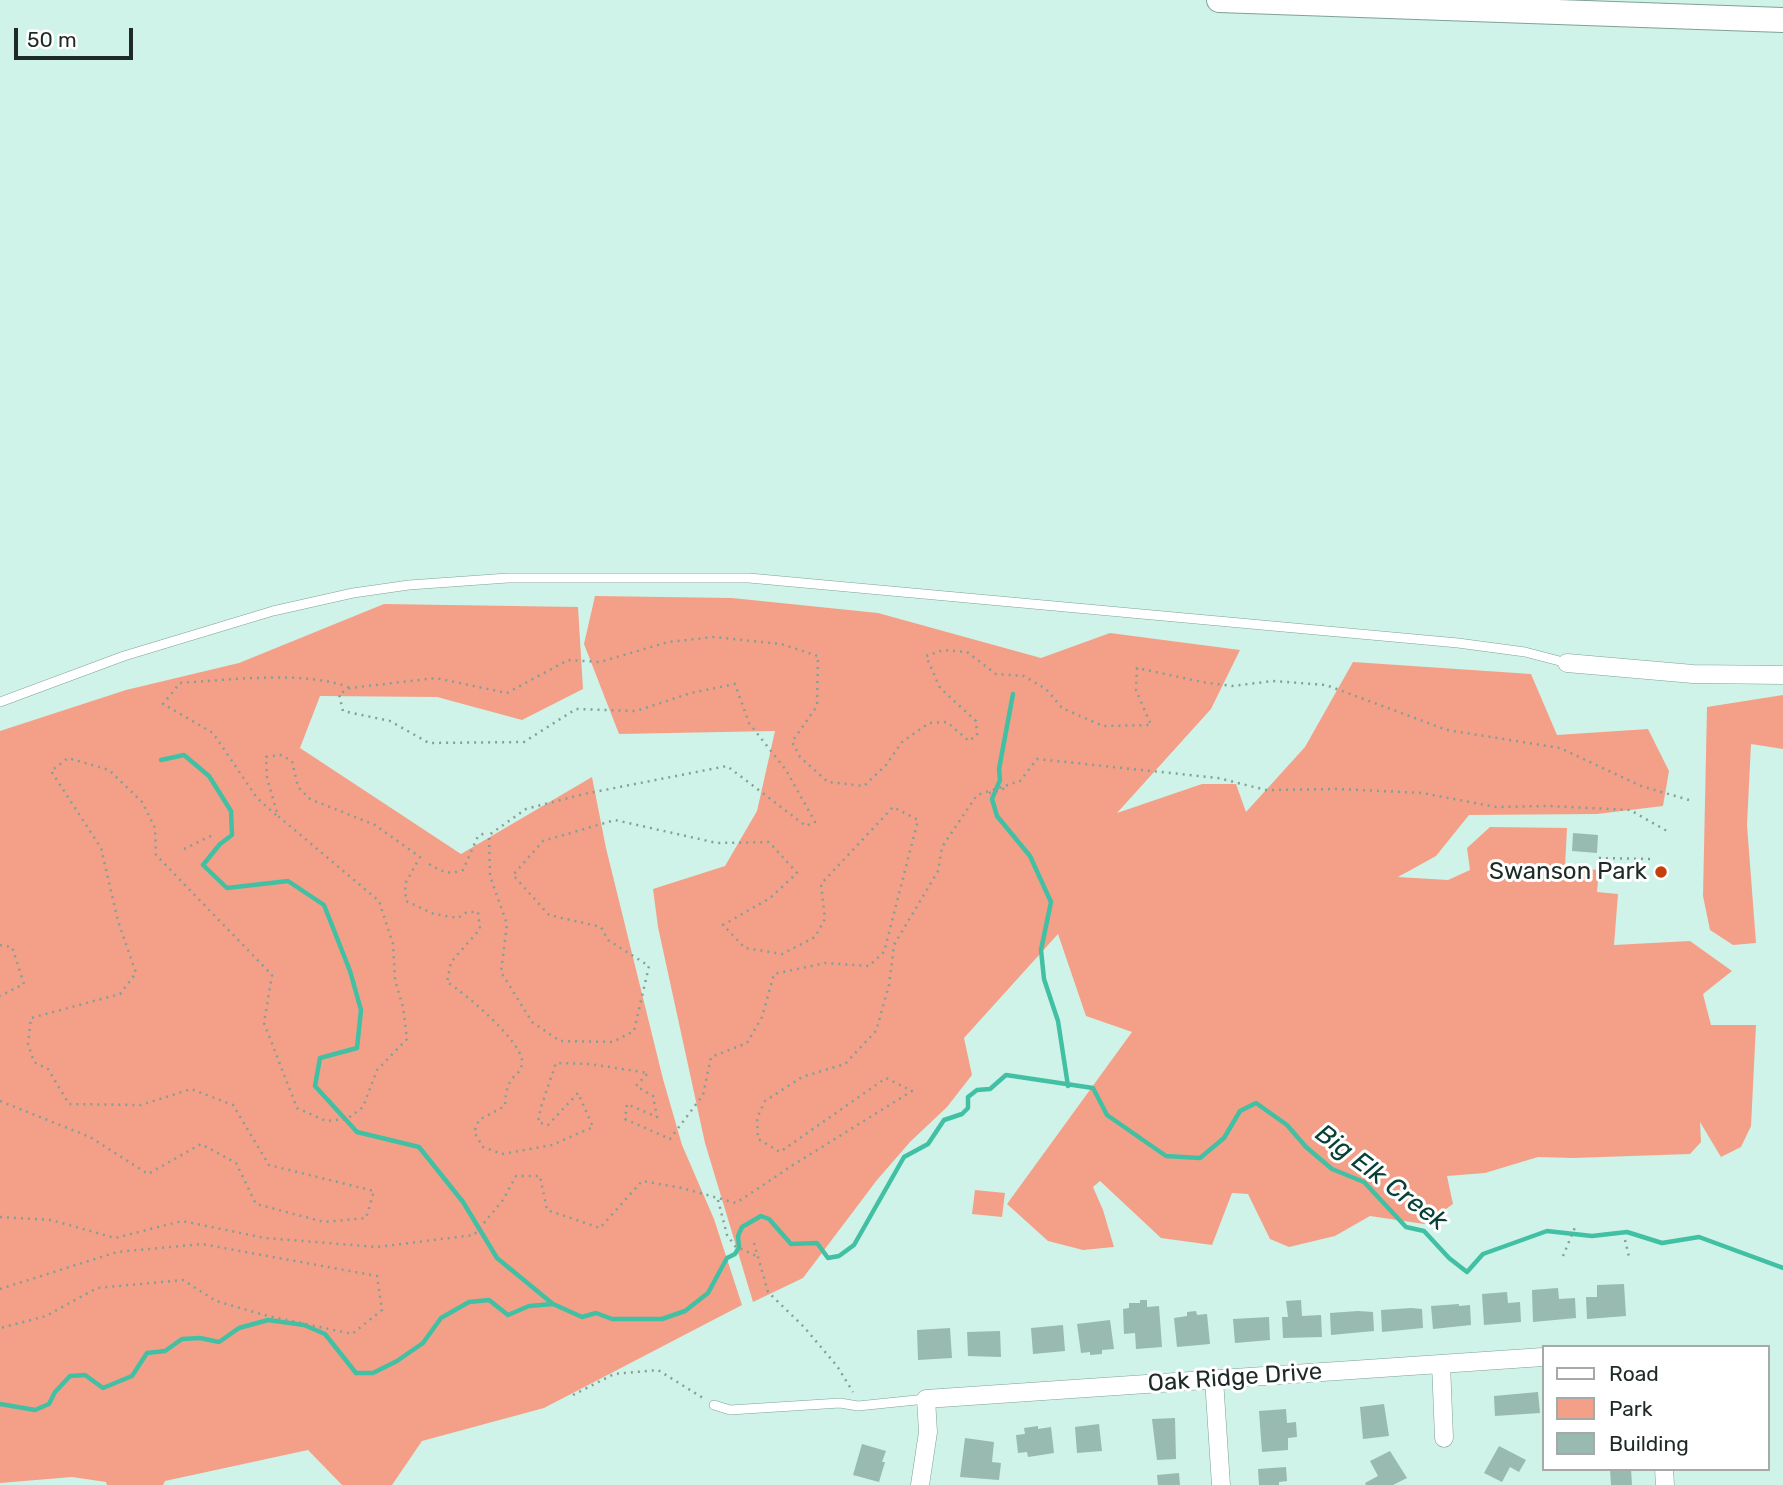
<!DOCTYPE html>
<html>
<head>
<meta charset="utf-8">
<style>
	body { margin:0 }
	#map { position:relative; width:1783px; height:1485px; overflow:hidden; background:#cff3e8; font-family:Rubik,sans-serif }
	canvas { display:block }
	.legend { position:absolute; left:1542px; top:1345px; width:228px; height:126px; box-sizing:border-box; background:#fff; border:2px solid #a5aaa8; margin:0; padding:9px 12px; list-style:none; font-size:21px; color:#1d2a26 }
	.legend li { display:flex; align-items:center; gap:14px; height:35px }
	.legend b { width:35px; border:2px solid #a5aaa8 }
	.scale { position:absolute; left:14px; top:28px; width:119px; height:32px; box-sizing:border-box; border:4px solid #1d2a26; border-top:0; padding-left:9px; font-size:21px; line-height:24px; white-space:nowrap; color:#1d2a26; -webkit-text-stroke:5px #fff; paint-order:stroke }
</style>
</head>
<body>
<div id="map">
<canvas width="1783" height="1485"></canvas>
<ul class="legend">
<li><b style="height:9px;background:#fff"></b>Road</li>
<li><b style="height:19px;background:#f4a088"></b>Park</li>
<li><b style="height:19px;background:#98bab0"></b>Building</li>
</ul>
<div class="scale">50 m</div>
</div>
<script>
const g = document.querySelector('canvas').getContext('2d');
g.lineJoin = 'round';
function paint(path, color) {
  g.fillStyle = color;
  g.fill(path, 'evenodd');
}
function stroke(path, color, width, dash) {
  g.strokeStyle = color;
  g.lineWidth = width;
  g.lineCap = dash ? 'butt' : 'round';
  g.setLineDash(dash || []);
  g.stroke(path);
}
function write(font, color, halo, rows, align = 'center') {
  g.font = font + ' Rubik,sans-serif';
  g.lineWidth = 6;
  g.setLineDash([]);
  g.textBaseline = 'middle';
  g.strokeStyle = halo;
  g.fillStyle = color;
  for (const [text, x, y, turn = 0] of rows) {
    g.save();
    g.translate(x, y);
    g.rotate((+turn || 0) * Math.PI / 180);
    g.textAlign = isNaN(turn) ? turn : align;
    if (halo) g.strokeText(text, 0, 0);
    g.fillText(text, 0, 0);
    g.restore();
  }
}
paint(new Path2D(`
	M595,596L732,598L878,613L1041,658L1110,633L1240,650L1211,709L1117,813L1202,784H1236L1246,812L1305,747L1353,662L1531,674L1557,735L1648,729L1669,771L1663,806L1597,814L1469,815L1436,856L1398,877L1448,880L1470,870L1467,848L1490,827L1567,828L1565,867L1599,870L1597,892L1618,894L1614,945L1690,941L1732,971L1703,994L1711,1025H1756L1751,1126L1741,1147L1721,1157L1700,1122L1701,1142L1690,1154L1573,1158L1538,1157L1485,1173L1447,1176L1453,1204L1424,1224L1370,1216L1335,1236L1289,1247L1270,1239L1248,1194L1232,1193L1212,1245L1161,1238L1100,1181L1093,1187L1103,1210L1114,1247L1083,1250L1048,1241L1007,1204L1132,1032L1086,1016L1058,934L964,1038L972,1075L947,1107L910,1142L877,1180L803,1278L753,1302L705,1143L658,927L653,889L725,866L757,811L775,731L619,734L584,644Z
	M384,604L578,607L583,689L522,720L437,697L320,696L300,748L461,854L592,777L606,848L663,1079L682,1145L714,1219L742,1305L544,1408L422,1441L392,1485H342L308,1450L165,1481L163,1485H107L106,1482L72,1477L0,1483V731L126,690L239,663Z
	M1783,695V749L1751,744L1747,825L1756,943L1733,945L1710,930L1703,896L1707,707Z
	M975,1190L1005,1193L1002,1217L972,1214Z`), '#f4a088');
stroke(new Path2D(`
	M1013,694L999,769L1000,780L992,799L997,816L1030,856L1051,902L1041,950L1044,979L1058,1021L1068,1086
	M161,760L184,755L209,776L231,811L232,835L220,844L203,865L227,888L288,881L324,905L350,971L361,1010L357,1048L320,1058L315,1086L357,1132L419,1147L463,1202L497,1258L553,1304
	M0,1404L35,1410L49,1404L55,1392L70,1376L85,1375L103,1388L132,1376L147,1353L165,1351L182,1339L200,1338L219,1342L239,1328L268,1320L304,1325L325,1334L356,1373H373L397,1361L423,1343L441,1318L469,1302L489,1300L508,1315L529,1306L553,1304L582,1317L596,1313L612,1319H662L685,1311L708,1293L727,1258L735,1254L739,1247L738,1236L742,1227L761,1216L769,1219L791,1244L817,1243L828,1258L839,1256L854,1245L904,1157L928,1144L944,1120L962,1114L968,1108V1097L977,1090L990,1089L1006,1075L1093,1088L1107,1115L1166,1156L1200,1158L1224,1138L1240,1111L1256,1103L1287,1125L1306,1147L1332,1169L1364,1182L1406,1227L1424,1231L1449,1258L1467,1272L1483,1254L1547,1231L1592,1236L1627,1232L1662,1243L1699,1237L1783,1268`), '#41c0a4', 4.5);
paint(new Path2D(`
	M1573,833L1598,835L1597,853L1572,851Z
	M1624,1284L1626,1316L1587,1319L1586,1297H1597V1285Z
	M1558,1288L1559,1299L1575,1298L1576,1318L1533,1322L1532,1290Z
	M1507,1292L1508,1303L1520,1302L1521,1322L1484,1325L1482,1294Z
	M1140,1300H1147V1307L1159,1306L1162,1347L1136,1349L1135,1333L1124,1334L1123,1309L1129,1308V1303H1140Z
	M1301,1300L1302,1316L1321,1315L1322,1337L1283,1338L1282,1317H1288L1286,1301Z
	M1459,1304V1306L1470,1305L1471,1325L1433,1329L1431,1306Z
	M1411,1308L1422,1309L1423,1328L1382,1332L1381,1310Z
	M1196,1311L1197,1315L1207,1314L1210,1344L1177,1347L1174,1318L1187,1316V1312Z
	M1358,1311L1373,1312L1374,1331L1331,1335L1330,1313Z
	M1269,1317L1270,1340L1235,1343L1233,1319Z
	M1110,1320L1114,1349L1102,1350V1354L1090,1355V1352L1081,1353L1077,1324Z
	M1063,1325L1065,1351L1033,1354L1031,1328Z
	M950,1328L952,1358L918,1360L917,1330Z
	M1000,1331L1001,1357L968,1356L967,1332Z
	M1538,1392L1540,1413L1495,1416L1494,1396Z
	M1384,1404L1389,1436L1363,1439L1360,1407Z
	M1286,1409L1287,1423L1296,1422L1297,1437L1288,1438V1450L1262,1452L1259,1411Z
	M1175,1418L1176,1459L1157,1460L1152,1419Z
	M1099,1424L1102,1451L1077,1453L1075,1427Z
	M1038,1426V1429L1051,1427L1054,1453L1028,1457L1027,1452L1018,1453L1016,1435L1025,1434L1024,1428Z
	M965,1438L994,1442L992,1462L1001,1463L999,1480L960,1477Z
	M862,1444L886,1451L882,1462H885L879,1482L853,1475Z
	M1499,1446L1526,1460L1519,1472L1510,1467L1502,1482L1484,1473Z
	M1390,1451L1407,1478L1393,1485H1366L1365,1483L1378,1476L1370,1461Z
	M1286,1467L1287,1481L1279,1482V1485H1259L1258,1469Z
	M1610,1469H1631L1632,1485H1611Z
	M1179,1473L1180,1485H1158L1157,1475Z`), '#98bab0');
const lane = new Path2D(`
	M0,702L124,656L273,611L353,593L409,585L508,578H749L1458,643L1525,652L1567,663
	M714,1405L730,1410L840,1403L858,1406L926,1399`);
const street = new Path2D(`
	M1567,663L1693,674L1783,675
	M1441,1364L1444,1438
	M1214,1379L1221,1485
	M1664,1469L1665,1485
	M920,1485L928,1432L926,1399L1543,1357`);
const secondary = new Path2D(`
	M1219,0L1783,20`);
stroke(lane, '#7ea196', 10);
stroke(street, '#7ea196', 19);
stroke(secondary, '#7ea196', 26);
stroke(new Path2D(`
	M989,793L1002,790L1005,787
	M276,815L257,798L213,733L163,704L180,683C226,680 309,670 350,688
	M184,849L215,834
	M1599,858L1651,859
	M429,864C442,872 449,875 463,870L478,836L485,833
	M0,945L12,947L24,984L0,996
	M0,1101L90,1137L148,1174L201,1144L236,1163L256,1204L324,1222L366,1218L374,1191L269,1165L233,1105L191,1089L141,1105L69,1104L48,1069L34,1062L28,1044L31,1018L120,994L136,973L118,921L101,848L51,771L68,758L109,770L142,802L155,828L156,855L272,975L264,1023L297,1108L326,1121L347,1119L363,1107L377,1070L407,1039L403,1007L395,980L393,944L379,901L278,816L267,778L266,757L281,755L292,761L298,787L310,799L375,825L420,857L405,884L406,901L434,914L458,918L467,912H478L480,929L451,962L447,982C466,994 518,1038 522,1060C523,1063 521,1067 520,1071C507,1081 506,1090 505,1106L479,1120L474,1132L483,1147L502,1154L552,1145L593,1127L578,1093L548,1125L538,1122L541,1107L556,1063L590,1064L648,1073L636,1086L653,1096L657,1117L627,1104L625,1119L670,1139L703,1095L711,1057L747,1043L762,1017L774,974L825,963L869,966L884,952L918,820L893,807L821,884L825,919L815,937L782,954L745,948L723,925L770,898L797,873L769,842L717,843L615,820L543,841L513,875L549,915L601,927L608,940L649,966L634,1031L613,1042L560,1041L532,1022L501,972L507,924L490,876L489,835L526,809L584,794L727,766L806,826L815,822L786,770L749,723L735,684L691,693L636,711L576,709L524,742L429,743L390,721L343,711L339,694L350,688L436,678L507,693L568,660L600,662L668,642L713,637L781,644L818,656L817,706L792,742L800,757L828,782L864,786L886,765L902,742L929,723L947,722L969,741L977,735L976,721L940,688L926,656L943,650L967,652L996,674L1024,676L1046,689L1062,708L1103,726L1151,725L1136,690L1137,668L1202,682L1232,686L1273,681L1326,685L1447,730L1560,748L1641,786L1689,800
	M718,1200L727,1235L735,1246L756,1256
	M0,1217L51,1220L115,1238L182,1221L265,1238L377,1247L474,1235L503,1200L516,1176H540L547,1210L600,1228L642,1181L682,1188L736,1203L793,1165L912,1091L886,1078L780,1152L758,1139L757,1118L765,1101L802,1077L845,1064L876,1031L889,985L894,945L938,871L942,847L977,795L1020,781L1037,759L1218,778L1266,790L1339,789L1422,793L1496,807L1549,806L1630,810L1667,831
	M1625,1240L1629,1257
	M754,1243L768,1292L804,1327L837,1366L853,1392
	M1563,1256L1576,1225
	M0,1289L117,1252L202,1244L377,1276L382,1310L352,1334L264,1315L216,1301L183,1280L97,1288L46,1316L0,1328
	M573,1395L614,1374L658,1370L703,1398`), '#859f97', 2.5, [2, 5]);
stroke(lane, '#fff', 9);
stroke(street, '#fff', 18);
stroke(secondary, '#fff', 24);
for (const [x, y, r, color] of [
	[1661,872,7,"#c63f0d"]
]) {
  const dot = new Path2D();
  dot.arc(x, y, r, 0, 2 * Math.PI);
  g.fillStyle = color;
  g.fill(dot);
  stroke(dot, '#fff', 2.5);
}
write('24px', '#1d2a26', '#fff', [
	["Swanson Park",1647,872]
], 'right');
write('24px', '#1d2a26', '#fff', [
	["Oak Ridge Drive",1235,1378,-4]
]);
write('italic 26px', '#074035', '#fff', [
	["Big Elk Creek",1381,1178,37]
]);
</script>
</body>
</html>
